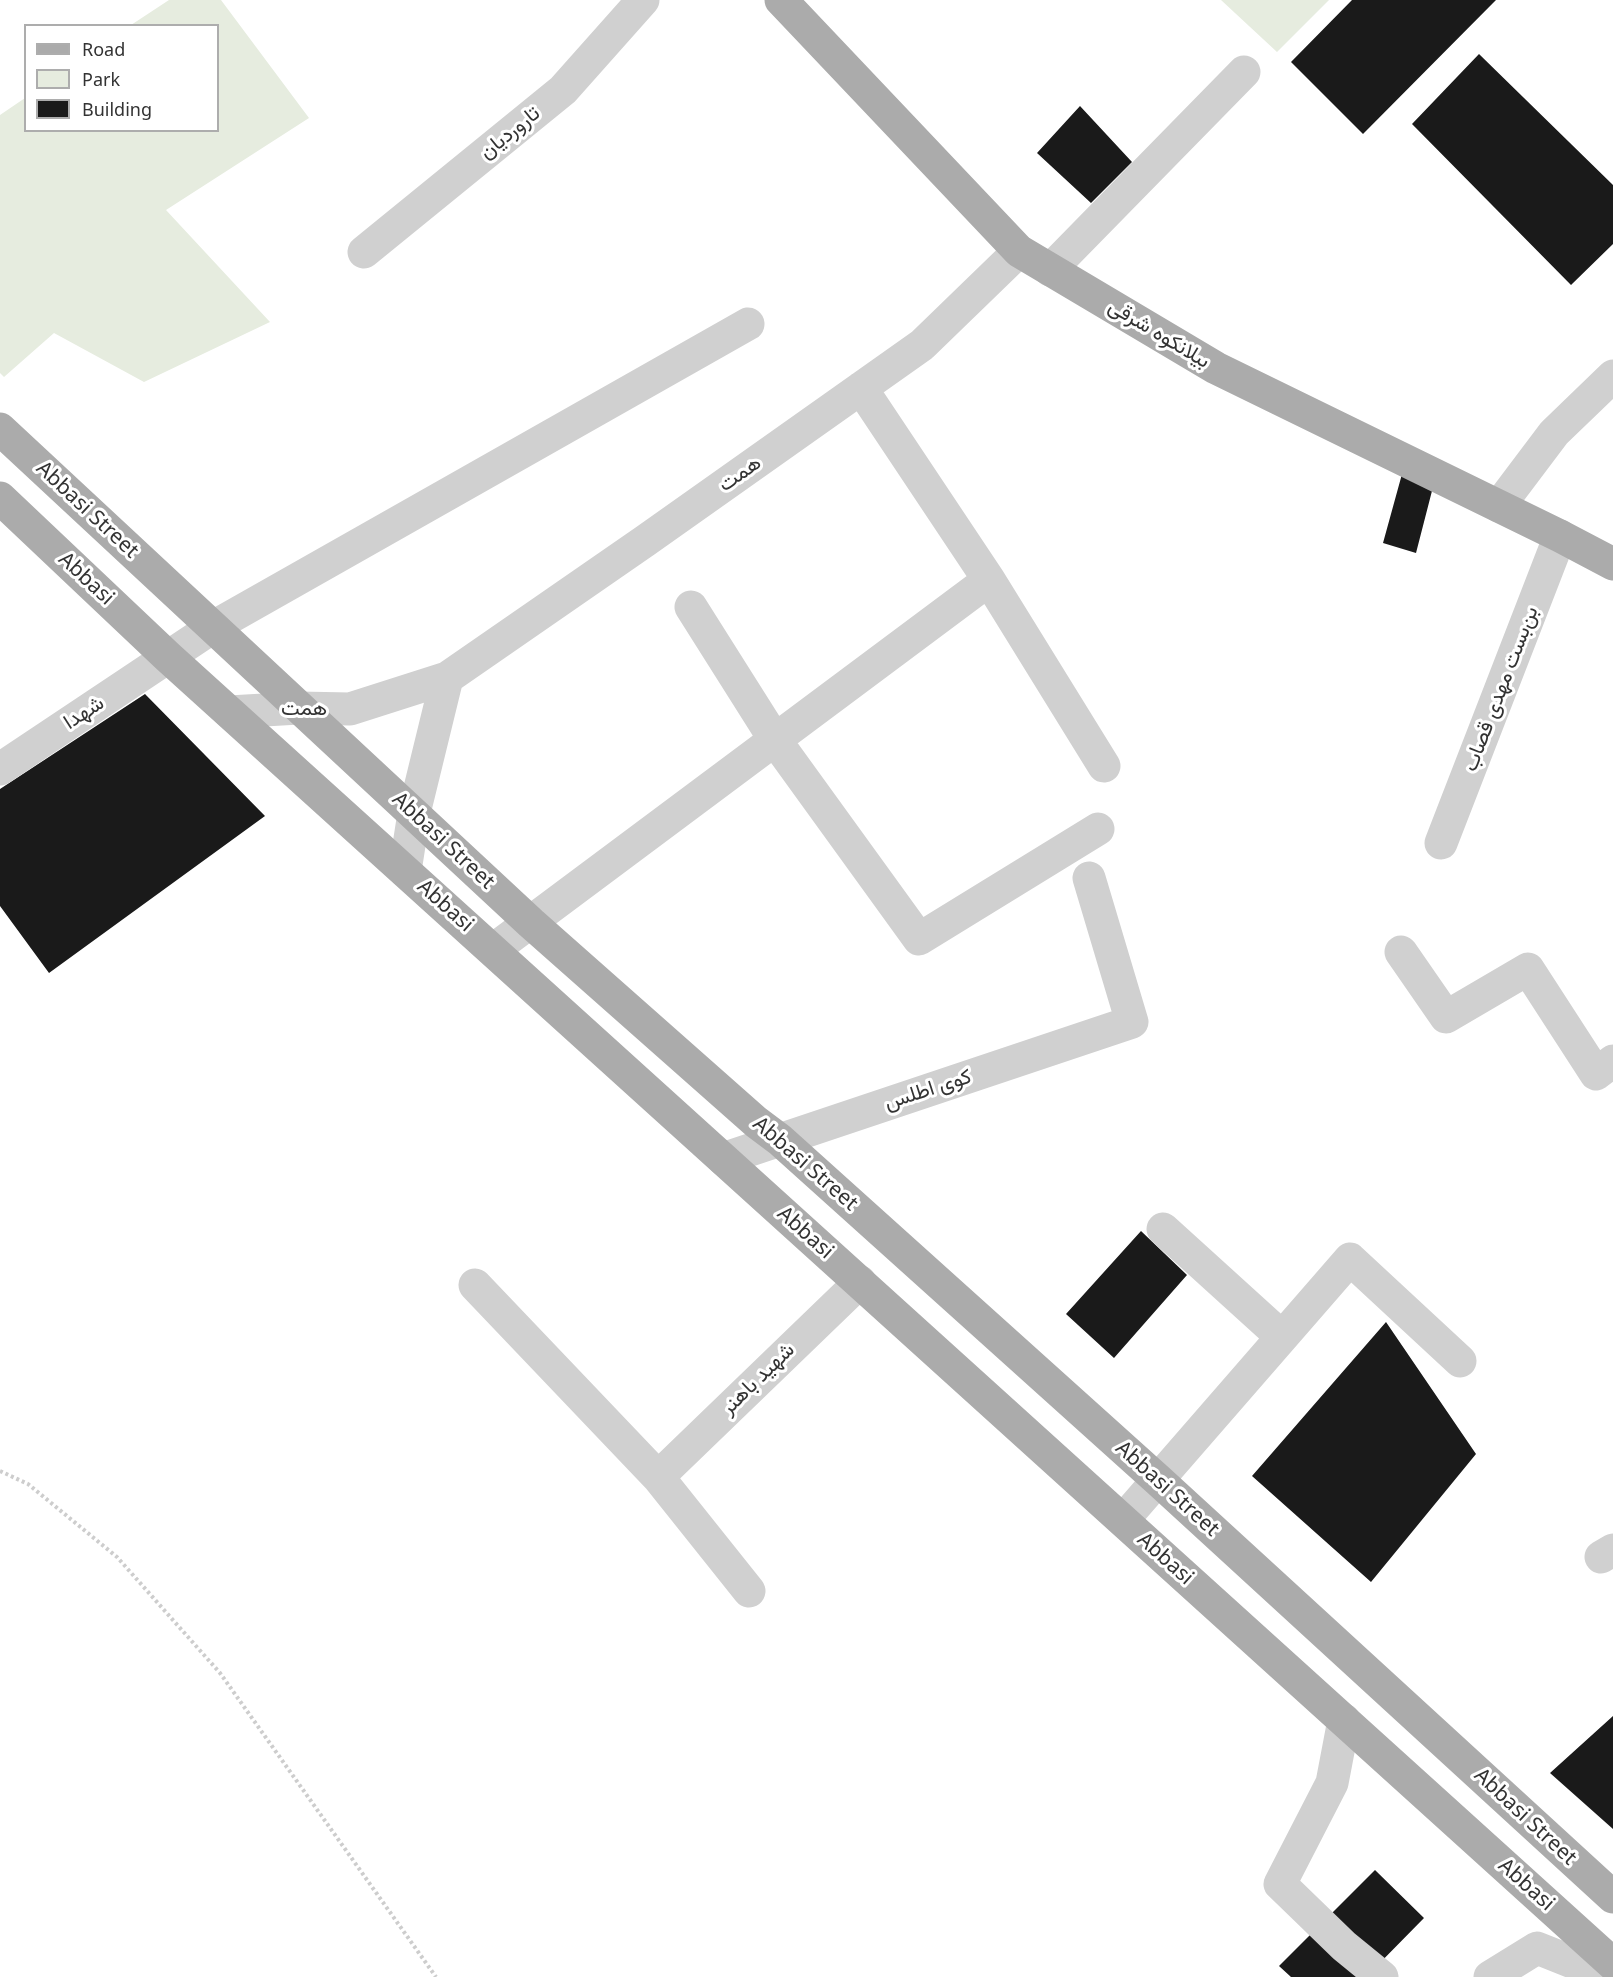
<!DOCTYPE html>
<html>
<head>
<meta charset="utf-8">
<style>
	body { margin:0 }
	#map { position:relative; width:1613px; height:1977px; overflow:hidden; background:#fff; font-family:"Noto Sans",sans-serif }
	canvas { display:block }
	.legend { position:absolute; left:24px; top:24px; width:195px; height:108px; box-sizing:border-box; background:#fff; border:2px solid #adadad; margin:0; padding:8px 10px; list-style:none; font-size:18px; color:#333 }
	.legend li { display:flex; align-items:center; gap:12px; height:30px }
	.legend b { width:30px; border:2px solid #adadad }
</style>
</head>
<body>
<div id="map">
<canvas width="1613" height="1977"></canvas>
<ul class="legend">
<li><b style="height:8px;background:#ababab"></b>Road</li>
<li><b style="height:16px;background:#e6ecdf"></b>Park</li>
<li><b style="height:16px;background:#1a1a1a"></b>Building</li>
</ul>
</div>
<script>
const g = document.querySelector('canvas').getContext('2d');
g.lineJoin = 'round';
function paint(path, color) {
  g.fillStyle = color;
  g.fill(path, 'evenodd');
}
function stroke(path, color, width, dash) {
  g.strokeStyle = color;
  g.lineWidth = width;
  g.lineCap = dash ? 'butt' : 'round';
  g.setLineDash(dash || []);
  g.stroke(path);
}
function write(font, color, halo, rows, align = 'center') {
  g.font = font + ' "Noto Sans",Vazirmatn,sans-serif';
  g.lineWidth = 6;
  g.setLineDash([]);
  g.textBaseline = 'middle';
  g.strokeStyle = halo;
  g.fillStyle = color;
  for (const [text, x, y, turn = 0] of rows) {
    g.save();
    g.translate(x, y);
    g.rotate((+turn || 0) * Math.PI / 180);
    g.textAlign = isNaN(turn) ? turn : align;
    if (halo) g.strokeText(text, 0, 0);
    g.fillText(text, 0, 0);
    g.restore();
  }
}
paint(new Path2D(`
	M169,0H221L309,118L166,210L270,322L144,382L54,333L4,377L0,373V115L25,98L26,130H218V26L131,25Z
	M1221,0H1329L1277,52Z`), '#e6ecdf');
paint(new Path2D(`
	M1352,0H1496L1363,134L1291,62Z
	M1479,54L1613,185V244L1571,285L1412,124Z
	M1080,106L1132,162L1091,203L1037,153Z
	M1402,474L1433,487L1416,553L1383,543Z
	M145,694L265,816L49,973L0,906V789Z
	M1141,1231L1187,1275L1114,1358L1066,1314Z
	M1386,1322L1476,1454L1371,1582L1252,1476Z
	M1613,1716V1829L1550,1773Z
	M1375,1870L1424,1918L1366,1977H1291L1279,1966Z`), '#1a1a1a');
stroke(new Path2D(`
	M0,1471L28,1484L117,1557L220,1673L436,1977`), '#cdcdcd', 4, [3, 3]);
stroke(new Path2D(`
	M364,252L563,90L643,0
	M1050,270L1244,72
	M861,388L989,580L1104,766
	M1499,506L1554,433L1613,376
	M691,607L775,740L919,939L1098,829
	M229,712L299,708L350,709L447,678L645,541L922,345L1019,251
	M0,769L213,627L748,324
	M1441,843L1560,536
	M405,871L414,813L447,678
	M493,950L989,580
	M1401,952L1446,1017L1528,969L1596,1074L1613,1061
	M723,1159L1132,1022L1089,878
	M1163,1229L1282,1337
	M475,1285L658,1477L749,1591
	M658,1477L860,1282
	M1123,1520L1350,1259L1460,1361
	M1601,1557L1613,1550
	M1344,1720L1332,1783L1280,1884L1344,1946L1382,1977
	M1490,1977L1537,1948L1610,1977`), '#d0d0d0', 33);
stroke(new Path2D(`
	M781,0L1019,251L1216,368L1560,536L1613,564
	M0,429L531,923L756,1122L780,1140L1158,1480L1613,1897
	M0,498L168,657L1613,1964`), '#ababab', 33);
write('21px', '#333', '#fff', [
	["تاروردیان",510,133,-39],
	["بیلانکوه شرقی",1159,334,31],
	["همت",740,474,-35],
	["Abbasi Street",87,510,43],
	["Abbasi",86,579,43],
	["بن‌بست مهدی قصاب",1501,689,-69],
	["همت",304,709],
	["شهدا",84,713,-33],
	["Abbasi Street",443,841,43],
	["Abbasi",445,906,42],
	["کوی اطلس",928,1090,-18],
	["Abbasi Street",805,1164,41],
	["Abbasi",805,1233,42],
	["شهید باهنر",758,1379,-44],
	["Abbasi Street",1167,1489,42],
	["Abbasi",1165,1559,42],
	["Abbasi Street",1525,1817,43],
	["Abbasi",1526,1885,42]
]);
</script>
</body>
</html>
